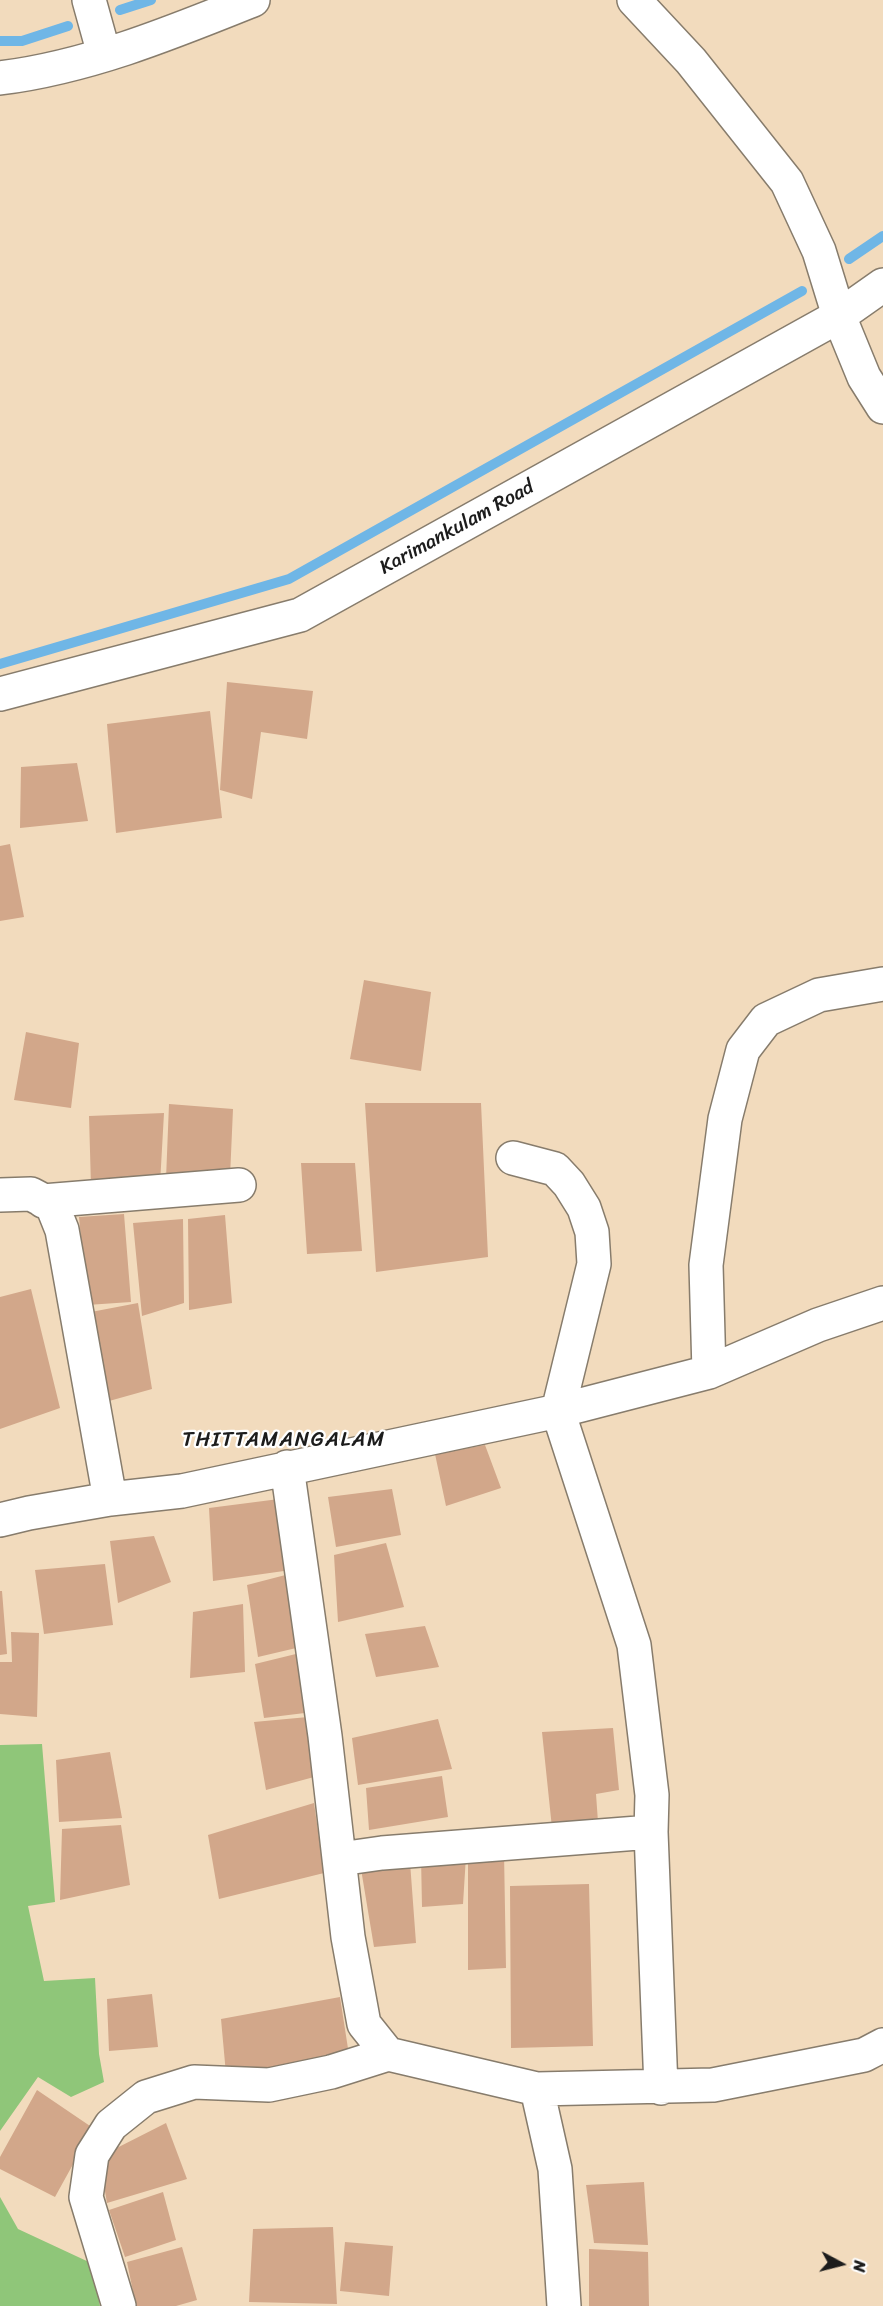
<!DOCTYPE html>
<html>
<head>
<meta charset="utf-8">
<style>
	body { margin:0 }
	#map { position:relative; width:883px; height:2306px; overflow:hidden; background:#f2dbbd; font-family:Sriracha,sans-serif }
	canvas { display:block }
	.north { position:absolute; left:811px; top:2234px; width:60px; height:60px; -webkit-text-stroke:4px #fff; paint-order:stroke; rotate:97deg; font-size:16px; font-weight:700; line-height:24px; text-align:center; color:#1c1c1c }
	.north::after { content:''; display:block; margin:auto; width:21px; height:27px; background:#1c1c1c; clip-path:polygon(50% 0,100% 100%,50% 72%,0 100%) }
</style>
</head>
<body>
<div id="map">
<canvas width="883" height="2306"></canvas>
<div class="north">N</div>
</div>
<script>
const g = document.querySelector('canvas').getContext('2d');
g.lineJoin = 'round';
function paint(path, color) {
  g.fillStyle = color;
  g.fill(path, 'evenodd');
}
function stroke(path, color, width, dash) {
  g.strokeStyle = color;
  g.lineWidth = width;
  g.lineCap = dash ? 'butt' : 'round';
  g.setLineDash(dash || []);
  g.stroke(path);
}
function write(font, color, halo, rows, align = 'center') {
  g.font = font + ' Sriracha,sans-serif';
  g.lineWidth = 4.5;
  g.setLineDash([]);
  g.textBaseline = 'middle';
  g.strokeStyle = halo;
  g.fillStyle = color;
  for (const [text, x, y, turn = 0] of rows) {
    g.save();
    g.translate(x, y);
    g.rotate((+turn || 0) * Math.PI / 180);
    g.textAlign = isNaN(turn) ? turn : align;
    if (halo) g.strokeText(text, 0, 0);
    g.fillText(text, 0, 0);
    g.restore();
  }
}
paint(new Path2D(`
	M42,1744L55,1902L28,1906L44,1981L95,1978L99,2054L104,2082L71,2097L38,2077L0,2131V1745Z
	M0,2197L18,2229L91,2263L100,2306H0Z`), '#8fc679');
stroke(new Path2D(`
	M120,10L151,0
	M0,41H22L68,26
	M849,259L883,236
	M0,664L289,579L802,291`), '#6fb6e6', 10);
paint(new Path2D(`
	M227,682L313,691L307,739L261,732L252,799L220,790Z
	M210,711L222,818L116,833L107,724Z
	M77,763L88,821L20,828L21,767Z
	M10,844L24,917L0,921V846Z
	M364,980L431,992L421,1071L350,1059Z
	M26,1032L79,1043L71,1108L14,1100Z
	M365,1103H481L488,1257L376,1272Z
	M169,1104L233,1109L230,1177L166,1179Z
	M164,1113L160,1184L91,1186L89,1116Z
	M301,1163H355L362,1251L307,1254Z
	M124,1214L131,1302L87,1305L79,1217Z
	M225,1215L232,1303L189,1310L188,1219Z
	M183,1219L184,1303L142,1316L133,1223Z
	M31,1289L60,1408L0,1429V1297Z
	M138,1303L152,1389L102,1403L91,1312Z
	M485,1445L501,1488L446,1506L435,1454Z
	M392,1489L401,1535L336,1547L328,1497Z
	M279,1499L291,1570L213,1581L209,1508Z
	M154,1536L171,1582L118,1603L110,1541Z
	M386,1543L404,1607L338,1622L334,1555Z
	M105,1564L113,1625L44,1634L35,1570Z
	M297,1572L309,1645L258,1657L247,1585Z
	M0,1591H2L7,1654L0,1655Z
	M243,1604L245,1672L190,1678L193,1612Z
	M425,1626L439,1667L376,1677L365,1634Z
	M11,1632L39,1633L37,1717L0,1714V1662H12Z
	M304,1652L313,1712L264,1718L255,1664Z
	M308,1717L314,1777L266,1790L254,1722Z
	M438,1719L452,1769L358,1785L352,1738Z
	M613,1728L619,1790L596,1794L598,1822L552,1828L542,1732Z
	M110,1752L122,1818L59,1822L56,1760Z
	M442,1776L448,1817L369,1830L366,1788Z
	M314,1803L324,1873L219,1899L208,1835Z
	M121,1825L130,1885L60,1900L62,1829Z
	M468,1852H504L506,1968L468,1970Z
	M466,1856L463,1904L422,1907L421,1857Z
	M410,1862L416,1943L374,1947L361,1869Z
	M589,1884L593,2046L511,2048L510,1886Z
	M152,1994L158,2047L109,2051L107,1999Z
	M340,1997L349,2055L226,2074L221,2019Z
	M37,2090L93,2128L55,2197L0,2169V2157Z
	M166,2123L187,2179L107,2203L99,2157Z
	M644,2182L648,2245L594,2243L586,2185Z
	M163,2192L176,2240L125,2257L109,2210Z
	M333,2227L337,2304L249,2302L253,2229Z
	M345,2242L393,2246L389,2296L340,2291Z
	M182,2247L197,2300L176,2306H136L127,2262Z
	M589,2249L648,2252L649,2306H589Z`), '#d2a78a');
const minor = new Path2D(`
	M89,0L104,54
	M634,0L691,61L787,182L819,251L839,316L864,377L883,407
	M0,78C88,67 171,33 253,0
	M0,694L300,615L839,316L883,285
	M513,1158L555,1169L569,1184L584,1208L592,1232L594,1264L558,1411L634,1645L652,1795L651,1832L661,2088
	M0,1195L31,1194L52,1205L62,1230L110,1499
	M43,1201L239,1185
	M709,1372L706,1265L725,1119L743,1050L766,1020L819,995L883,984
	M287,1467L325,1736L348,1937L364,2024L388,2054L537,2089L555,2169L564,2306
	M0,1520L29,1513L110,1499L182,1491L558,1411L709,1372L818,1325L883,1303
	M340,1859L382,1853L651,1832
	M537,2089L713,2085L864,2055L883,2045
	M119,2306L86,2197L92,2155L111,2125L146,2097L194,2082L269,2085L331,2072L388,2054`);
stroke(minor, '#877c6c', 36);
stroke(minor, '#fff', 33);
write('20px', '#1c1c1c', '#fff', [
	["Karimankulam Road",457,528,-29]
]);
g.letterSpacing = '1.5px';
write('21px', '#1c1c1c', '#fff', [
	["THITTAMANGALAM",284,1441]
]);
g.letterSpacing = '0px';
</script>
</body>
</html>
